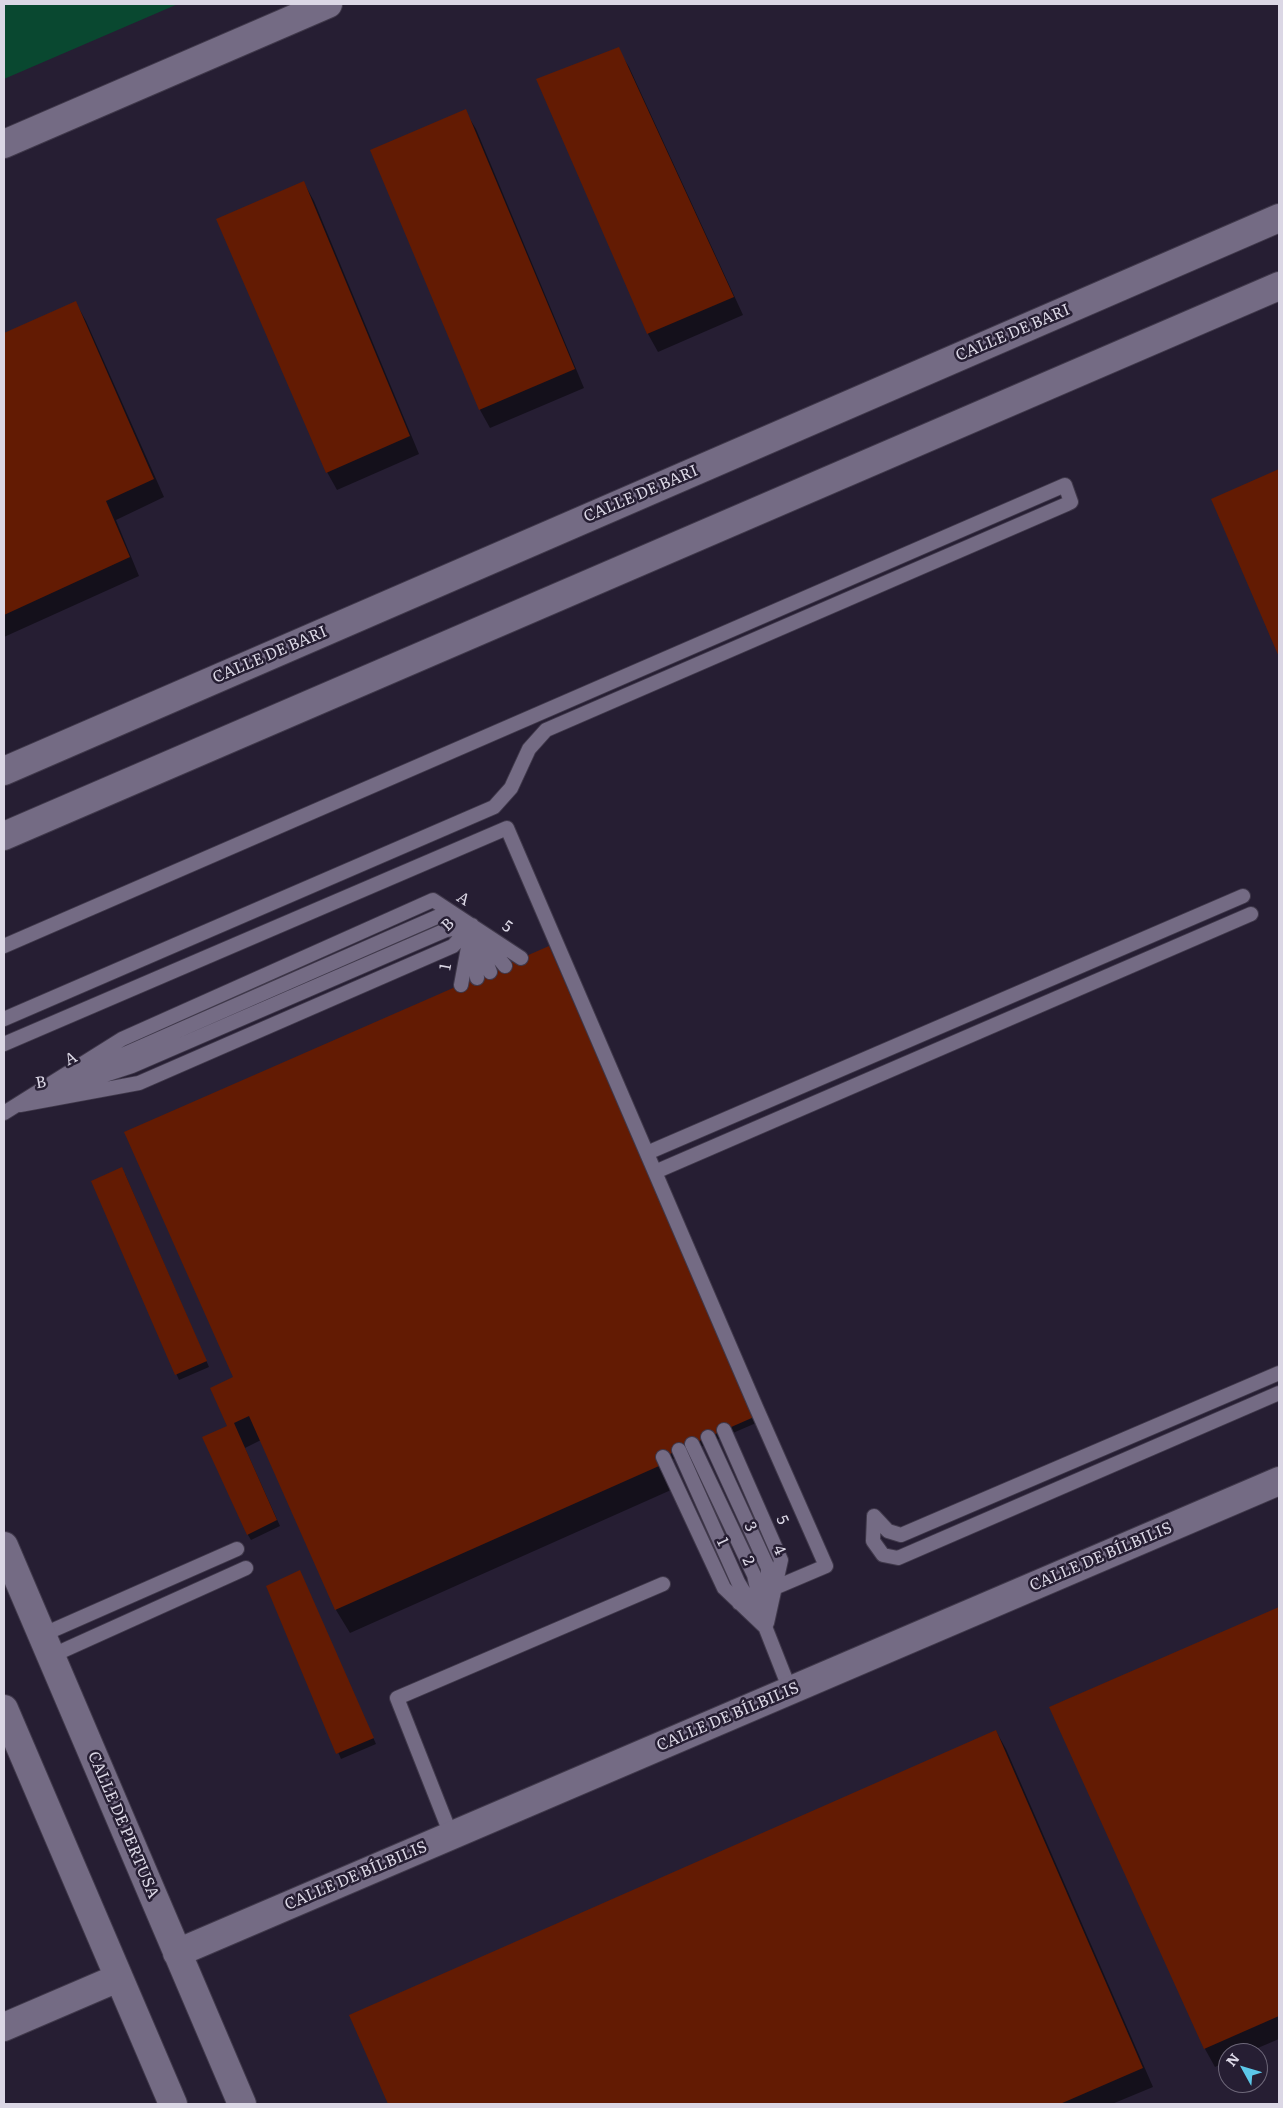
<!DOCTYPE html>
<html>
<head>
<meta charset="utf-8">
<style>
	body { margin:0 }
	#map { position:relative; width:1283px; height:2108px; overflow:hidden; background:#261e33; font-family:Literata,serif }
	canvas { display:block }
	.frame { position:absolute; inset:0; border:5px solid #dbd7e5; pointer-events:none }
	.north { position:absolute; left:1218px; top:2043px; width:50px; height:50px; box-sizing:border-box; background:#261e33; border:1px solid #6e687a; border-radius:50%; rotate:309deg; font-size:14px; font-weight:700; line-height:20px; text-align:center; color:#dbd7e5 }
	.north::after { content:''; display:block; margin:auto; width:18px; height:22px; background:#5cc7e8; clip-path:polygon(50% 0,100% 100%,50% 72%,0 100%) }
</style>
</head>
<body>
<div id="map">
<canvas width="1283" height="2108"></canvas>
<div class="frame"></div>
<div class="north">N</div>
</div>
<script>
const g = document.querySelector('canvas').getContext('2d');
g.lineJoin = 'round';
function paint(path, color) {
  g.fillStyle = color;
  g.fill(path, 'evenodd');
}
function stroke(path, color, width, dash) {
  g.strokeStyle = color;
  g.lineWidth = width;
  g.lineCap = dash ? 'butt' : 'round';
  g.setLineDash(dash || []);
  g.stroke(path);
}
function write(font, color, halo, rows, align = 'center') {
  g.font = font + ' Literata,serif';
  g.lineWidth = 5;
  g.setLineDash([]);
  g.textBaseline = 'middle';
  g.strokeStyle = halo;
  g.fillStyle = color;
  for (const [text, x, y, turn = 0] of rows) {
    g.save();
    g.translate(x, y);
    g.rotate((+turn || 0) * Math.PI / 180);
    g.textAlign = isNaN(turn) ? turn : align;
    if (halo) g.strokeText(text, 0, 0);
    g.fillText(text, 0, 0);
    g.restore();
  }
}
paint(new Path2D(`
	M4,4H178L4,79Z`), '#094830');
paint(new Path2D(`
	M618,49L629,67L743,315L658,352L648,334Z
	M465,111L476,129L584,388L490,428L480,410Z
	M304,183L314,201L419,454L337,490L327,472Z
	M76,303L86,321L164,497L116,520L139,576L4,637V334Z
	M1279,471V654L1212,500Z
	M549,948L756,1423L666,1462L671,1490L350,1633L336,1610L261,1440L245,1448L280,1526L251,1540L248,1535L228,1427L235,1378Z
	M125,1174L209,1367L179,1380L92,1181Z
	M302,1577L376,1744L341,1759L267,1586Z
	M1279,1608V2039L1246,2053H1228V2061L1215,2067L1205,2049L1050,1707Z
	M996,1731L1006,1749L1153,2087L1112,2104H389L351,2016Z`), '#0007');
paint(new Path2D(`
	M619,47L734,297L647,334L536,79Z
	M466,109L575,369L479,410L370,150Z
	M304,181L410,436L326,473L216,219Z
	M76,301L154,479L106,501L130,557L4,615V333Z
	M1279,469V657L1211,499Z
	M549,946L754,1417L663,1457L659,1466L335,1610L249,1416L234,1423L277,1520L247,1535L202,1437L227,1426L210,1388L233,1377L124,1132Z
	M122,1167L207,1361L175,1375L91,1181Z
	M300,1570L374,1738L336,1754L266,1586Z
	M1279,1607V2016L1204,2049L1049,1707Z
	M996,1730L1143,2068L1060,2104H388L349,2015Z`), '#631b03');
const lane = new Path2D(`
	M482,938L505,966
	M479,943L490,972
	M474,944L477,978
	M4,946L1065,485L1071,502L1067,504L546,730L529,749L511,788L494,807L4,1019
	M461,985L472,926
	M4,1044L507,828L756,1407L826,1566L739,1603
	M77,1075L439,916L456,921
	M56,1091L132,1066L446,930L470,926
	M20,1105L139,1083L453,946L472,925
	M4,1113L122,1039L433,900L521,958
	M647,1153L1243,896
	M655,1172L1251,914
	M724,1430L781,1560L767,1623
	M708,1437L768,1568L767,1596
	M692,1444L754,1575L766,1629L790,1690
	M679,1450L738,1582L753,1607
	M663,1457L724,1588L766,1628
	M874,1516L873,1541L883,1555L898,1558L1279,1393
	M874,1516L888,1531L901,1535L1279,1373
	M42,1635L237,1549
	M51,1656L246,1568
	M451,1835L397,1698L663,1584`);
const street = new Path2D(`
	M4,144L328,4
	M4,771L1279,218
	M4,836L1279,286
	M4,1546L242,2104
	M4,1709L173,2104
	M177,1953L1279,1481
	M4,2027L118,1978`);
stroke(lane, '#40394b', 16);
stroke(street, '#40394b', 30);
stroke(lane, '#746b84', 14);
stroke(street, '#746b84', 28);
write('16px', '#dbd7e5', '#261e33', [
	["CALLE DE BARI",1013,333,-23],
	["CALLE DE BARI",641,494,-23],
	["CALLE DE BARI",270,655,-23],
	["A",463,899,33],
	["B",448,925,-44],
	["5",507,927,34],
	["1",446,967,-79],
	["A",71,1059,-26],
	["B",41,1083,-10],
	["5",782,1520,66],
	["3",750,1527,65],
	["1",722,1542,65],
	["4",779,1550,66],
	["CALLE DE BÍLBILIS",1101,1557,-23],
	["2",748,1561,66],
	["CALLE DE BÍLBILIS",728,1717,-23],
	["CALLE DE PERTUSA",123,1825,67],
	["CALLE DE BÍLBILIS",356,1876,-23]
]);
</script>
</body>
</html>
